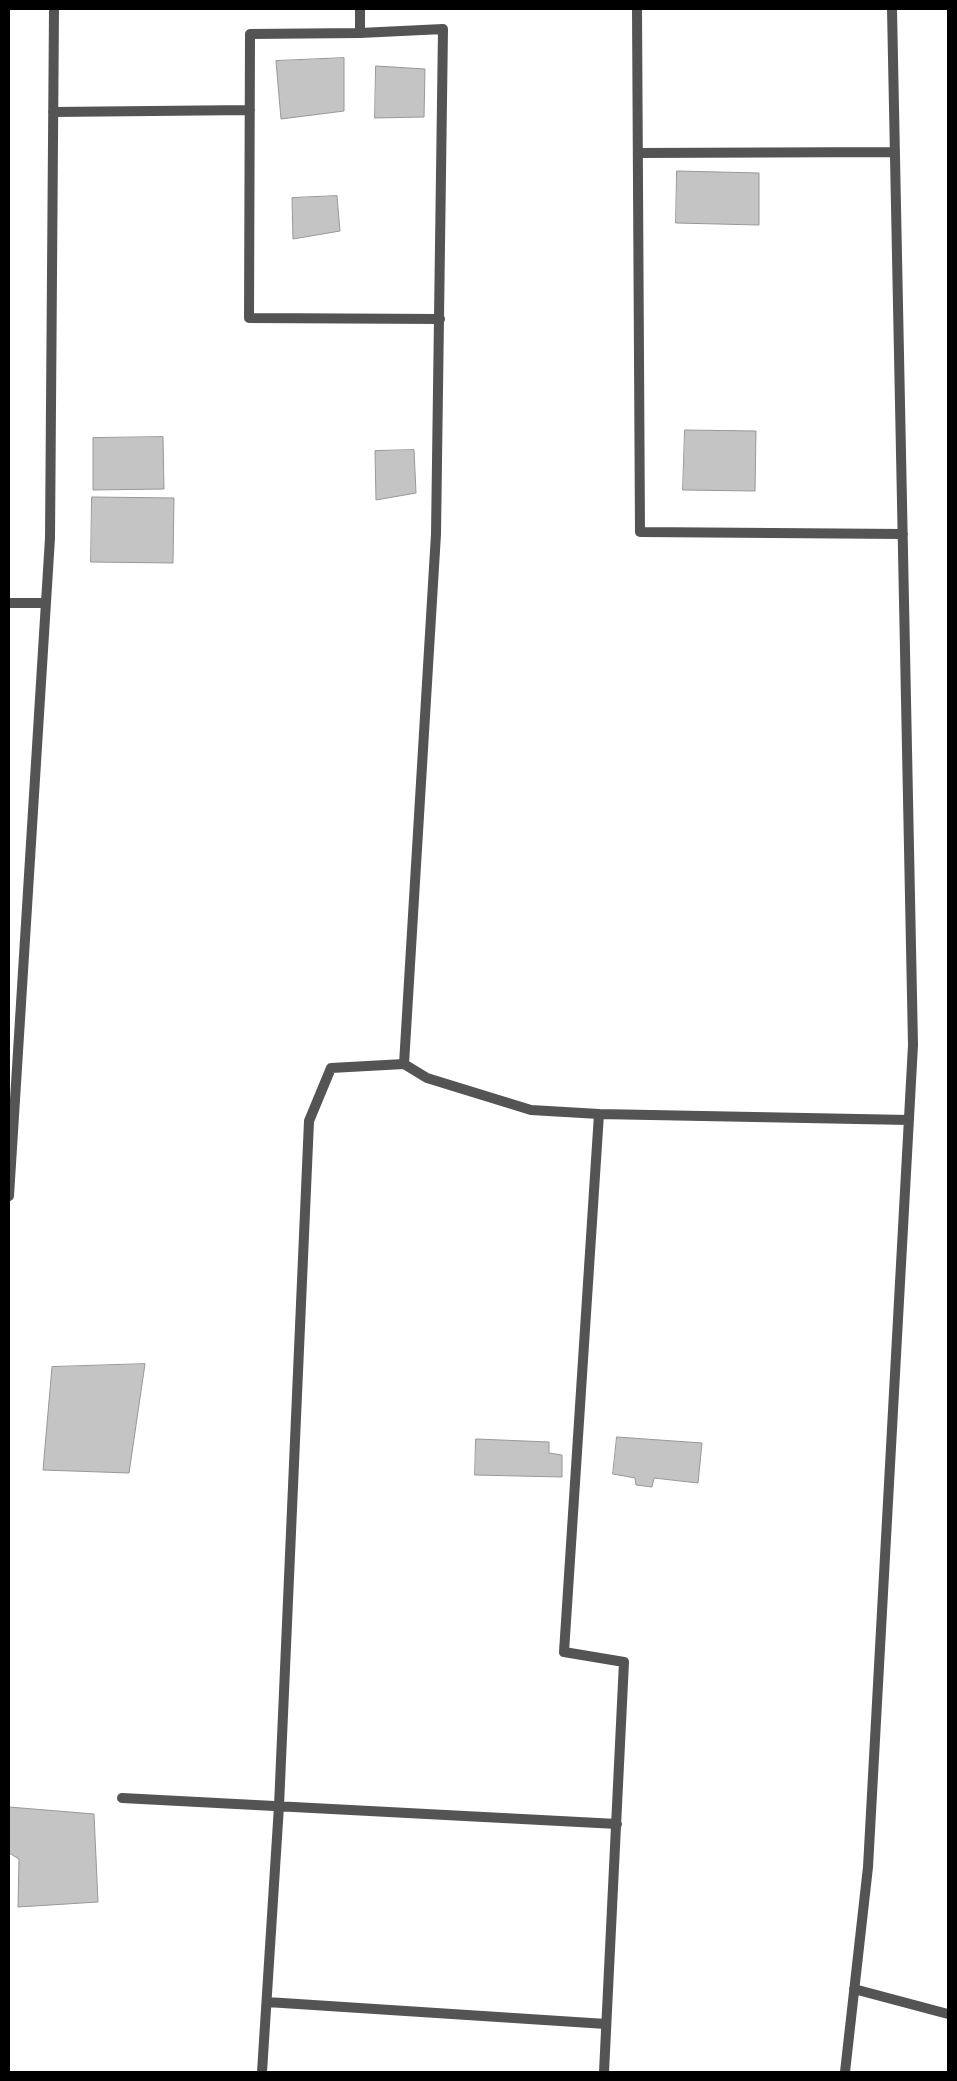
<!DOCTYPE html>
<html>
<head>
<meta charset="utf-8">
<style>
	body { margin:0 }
	#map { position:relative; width:957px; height:2081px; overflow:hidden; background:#fff; font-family:Roboto,sans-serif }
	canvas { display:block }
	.frame { position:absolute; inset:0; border:10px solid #000; pointer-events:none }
</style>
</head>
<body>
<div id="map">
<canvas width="957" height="2081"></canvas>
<div class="frame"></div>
</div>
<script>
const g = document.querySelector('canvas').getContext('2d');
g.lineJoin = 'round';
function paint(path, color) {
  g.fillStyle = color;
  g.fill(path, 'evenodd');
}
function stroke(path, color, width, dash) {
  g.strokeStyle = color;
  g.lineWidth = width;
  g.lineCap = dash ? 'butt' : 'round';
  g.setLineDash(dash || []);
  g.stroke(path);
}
const building = new Path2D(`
	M344,58V111L281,119L276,61Z
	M376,66L425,69L424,117L375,118Z
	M677,171L759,173V225L676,223Z
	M337,196L340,231L293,239L292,198Z
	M685,430L756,431L755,491L683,490Z
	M163,437L164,489L93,490V438Z
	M414,450L416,493L376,500L375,451Z
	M92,497L174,498L173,563L91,562Z
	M145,1364L129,1473L43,1470L52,1367Z
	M617,1437L702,1443L698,1483L654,1478L652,1487L636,1485L635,1478L613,1474Z
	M476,1439L549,1442V1453L562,1455V1477L475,1475Z
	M9,1807L94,1814L98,1902L18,1907L19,1859L9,1853Z`);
paint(building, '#c4c4c4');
stroke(building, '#989898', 1);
stroke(new Path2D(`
	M360,9V33L443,29L436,534L404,1064
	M637,9L640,532L903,534
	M360,33L250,34L249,318L440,319
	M53,112L250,110
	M638,153L895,152
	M9,603H46
	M599,1114L564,1652L624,1662L604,2072
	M9,1196L50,538L54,9
	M122,1798L617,1824
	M854,1989L948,2014
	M267,2002L606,2024
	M262,2072L279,1806L309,1121L331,1068L404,1064L427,1078L531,1110L599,1114L909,1120
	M845,2072L868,1867L913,1045L892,9`), '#545454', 10);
</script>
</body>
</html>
